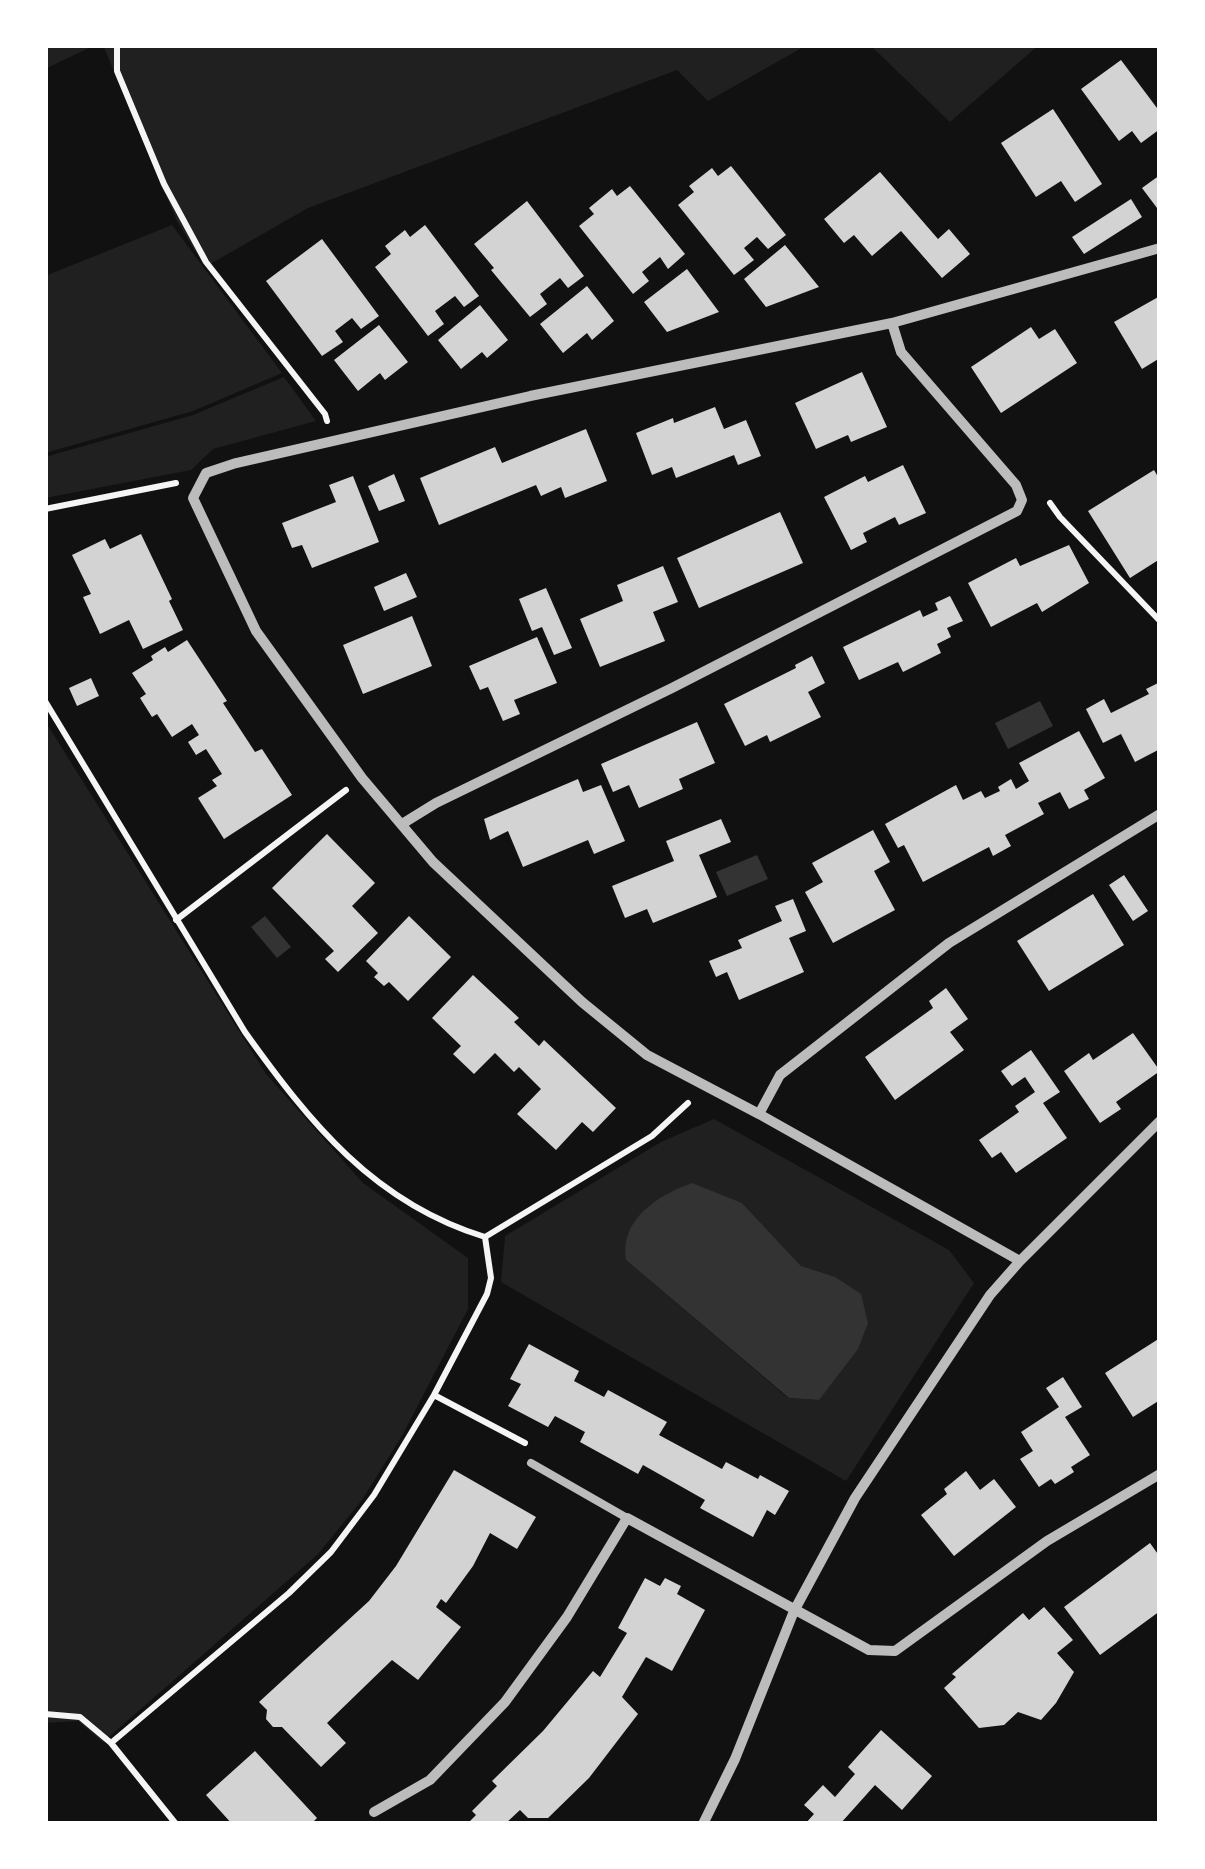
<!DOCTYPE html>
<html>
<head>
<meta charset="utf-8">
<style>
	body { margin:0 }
	#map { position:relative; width:1205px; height:1869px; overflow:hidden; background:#111; font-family:Jost,sans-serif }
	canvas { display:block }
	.frame { position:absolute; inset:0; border:48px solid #fff; pointer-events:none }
</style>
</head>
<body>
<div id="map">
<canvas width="1205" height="1869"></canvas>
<div class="frame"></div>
</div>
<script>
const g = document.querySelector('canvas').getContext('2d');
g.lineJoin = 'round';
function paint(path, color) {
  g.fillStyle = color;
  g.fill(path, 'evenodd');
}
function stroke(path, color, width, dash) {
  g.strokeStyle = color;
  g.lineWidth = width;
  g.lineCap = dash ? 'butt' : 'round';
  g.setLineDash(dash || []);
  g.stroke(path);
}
paint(new Path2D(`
	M45,45H95L45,69Z
	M103,45H807L708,101L677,70L308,208L205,267L177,221Z
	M870,45H1039L950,122Z
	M172,225L282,373L193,411L45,453V276Z
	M284,377L316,421L213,449L191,470L45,498V457L193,415Z
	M45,721L266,1074L363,1183L468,1258V1309L403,1434L362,1500L318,1554L103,1742L78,1721L45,1723Z
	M714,1119L949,1250L974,1283L846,1481L501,1282L505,1236L661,1142ZM742,1203L801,1266L819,1400L788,1398L626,1260Z`), '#202020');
paint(new Path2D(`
	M1040,701L1053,726L1008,749L995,723Z
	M757,855L768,879L727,896L716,872Z
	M265,916L291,947L277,958L251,927Z
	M692,1183L742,1203L801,1266L835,1277L861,1294L868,1323L858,1349L819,1400L789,1398L626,1260C619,1220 658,1195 692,1183Z`), '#333');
paint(new Path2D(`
	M1121,60L1160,112V129L1141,143L1132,131L1119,141L1081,89Z
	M1053,109L1102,184L1075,202L1061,181L1036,197L1001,143Z
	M731,166L786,235L768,249L757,237L744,248L754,260L734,275L678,205L694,192L689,186L712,168L718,176Z
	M880,172L938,239L949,229L970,254L942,278L901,231L872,256L854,235L844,243L824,219Z
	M1160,175V212L1142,188Z
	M630,186L685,254L668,269L660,257L642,272L649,281L633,294L579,226L594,214L589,208L612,189L617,196Z
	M1131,199L1142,217L1084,254L1072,237Z
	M527,201L584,276L568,288L560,278L540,294L547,304L530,317L491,270L494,268L474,244Z
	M425,225L479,296L464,307L455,296L435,311L444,324L428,336L375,267L391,254L385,246L405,230L410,237Z
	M322,239L379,316L361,329L352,318L335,331L343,342L322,356L266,281Z
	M785,245L819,287L766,307L744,279Z
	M687,269L719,312L667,332L644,302Z
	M587,286L614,321L592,340L587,333L563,353L540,324Z
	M1160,296V358L1142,369L1114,322Z
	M480,305L508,340L487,358L482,352L461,369L438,340Z
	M379,325L408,362L385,380L380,373L358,391L334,360Z
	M1031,327L1039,339L1055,329L1077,363L1001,413L971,367Z
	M862,372L887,427L851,442L848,435L816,449L795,403Z
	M715,407L724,429L746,420L761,456L738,465L734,455L676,478L672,467L652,475L636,433L673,418L674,423Z
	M586,429L607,481L565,498L561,487L541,496L536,485L439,525L420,478L495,447L502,463Z
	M903,465L926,513L899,525L895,517L863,533L867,542L851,550L824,497L865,476L868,482Z
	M1154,470L1160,480V559L1130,578L1088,511Z
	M394,474L405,501L379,511L368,486Z
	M353,476L379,542L312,568L302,545L292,548L282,523L336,502L329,485Z
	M780,512L803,563L699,608L677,558Z
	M141,534L172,599L169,601L183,630L143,649L129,620L100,634L83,597L91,594L72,555L105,539L110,549Z
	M1069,545L1089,583L1042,612L1037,603L991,627L968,583L1016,558L1020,566Z
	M663,566L678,602L653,612L665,641L600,667L580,619L623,601L617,585Z
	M406,573L417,597L384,611L374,587Z
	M546,588L572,648L554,655L542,627L532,631L519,599Z
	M950,596L963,621L947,628L951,637L937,644L941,653L903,672L898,662L859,680L843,647L920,610L923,617L938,610L935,603Z
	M412,616L432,666L363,694L343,645Z
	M537,637L557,683L514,700L520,714L503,721L488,687L480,690L469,666Z
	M187,640L227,701L223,703L255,752L262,749L292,795L224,839L198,798L217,786L212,780L222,774L206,749L196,755L188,742L199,735L192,724L172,737L157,714L152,717L140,698L146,694L132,673L153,660L151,656L165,647L168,652Z
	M812,656L825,683L808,692L821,717L770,742L767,735L745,746L724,704L796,668L795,665Z
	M91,678L99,696L77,706L69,688Z
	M1160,682V749L1135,762L1121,734L1103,743L1086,709L1104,699L1111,713L1149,694L1146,689Z
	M697,722L715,763L679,779L683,789L639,808L629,785L613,792L601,764Z
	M1079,731L1105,778L1084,790L1089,799L1069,809L1060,792L1038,803L1044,814L1005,835L1011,846L993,856L989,847L923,882L904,845L898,848L885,824L956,785L963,800L981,791L985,798L1000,791L998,787L1011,779L1016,789L1029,781L1019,763Z
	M578,779L583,792L601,785L625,841L594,854L588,840L523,867L508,831L490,840L484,819Z
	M721,819L731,842L699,855L717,897L653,923L647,909L625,918L612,886L674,861L666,841Z
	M873,830L890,862L874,871L895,910L833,943L805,892L823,882L812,863Z
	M327,834L375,883L352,906L378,933L338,972L325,959L334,951L272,888Z
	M1124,875L1148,911L1133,921L1109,885Z
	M1093,894L1124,945L1049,991L1017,941Z
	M793,899L806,931L789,938L804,972L739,1000L727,972L716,977L709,961L742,948L738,940L782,921L775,906Z
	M409,916L451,957L408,1001L389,982L384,986L374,977L378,973L366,961Z
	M473,975L519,1018L514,1022L539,1046L544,1040L616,1108L593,1132L582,1122L556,1150L517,1114L541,1089L519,1067L514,1072L495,1053L474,1074L453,1054L461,1046L432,1018Z
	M946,988L968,1019L950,1032L964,1050L895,1100L865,1057L933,1008L929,1001Z
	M1133,1033L1160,1071L1116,1102L1121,1109L1100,1123L1064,1071L1089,1053L1093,1060Z
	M1031,1050L1060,1092L1043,1103L1067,1138L1016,1173L1001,1152L992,1158L979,1140L1019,1112L1015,1106L1035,1092L1025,1077L1012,1086L1001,1071Z
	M1160,1338V1400L1133,1417L1105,1373Z
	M529,1344L579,1371L574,1381L604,1397L608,1390L667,1422L659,1435L722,1469L726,1462L758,1479L760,1475L789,1491L775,1515L767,1510L753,1537L700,1508L705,1500L643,1465L638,1474L580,1442L585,1432L555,1416L548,1427L508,1406L521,1384L510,1379Z
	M1063,1377L1082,1407L1065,1417L1090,1455L1071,1467L1074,1472L1055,1484L1051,1479L1039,1487L1020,1459L1033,1451L1021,1432L1059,1407L1046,1388Z
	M454,1470L536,1517L517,1549L490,1533L473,1566L446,1603L441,1599L436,1607L461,1627L418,1680L392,1660L327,1723L346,1743L321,1767L282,1727H273L266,1719L267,1710L259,1702L369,1601L396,1566Z
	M966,1471L980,1490L994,1479L1016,1507L954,1556L921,1515L947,1494L944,1489Z
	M1150,1543L1160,1557V1611L1100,1655L1064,1607Z
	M645,1578L660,1586L665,1578L681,1586L677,1594L705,1610L672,1671L646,1657L622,1697L638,1714L589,1778L548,1818H528L520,1810L505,1824H467L476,1815L472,1811L497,1786L492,1781L543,1731L593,1671L600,1677L627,1633L618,1628Z
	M1044,1607L1073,1640L1057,1653L1074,1672L1056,1703L1041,1720L1018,1712L1004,1725L979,1728L944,1688L956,1677L952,1674L1023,1613L1029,1620Z
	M881,1730L932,1776L902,1810L875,1785L840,1824H805L814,1814L804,1805L823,1785L835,1797L855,1774L848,1767Z
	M255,1751L317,1818L311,1824H232L206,1795Z`), '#d3d3d3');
stroke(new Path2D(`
	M117,45V71L164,184L206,262L325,414L327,421
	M1050,503L1060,517L1160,621
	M45,509L176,483
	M45,701L245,1032C310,1123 374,1203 485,1237L652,1136L688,1103
	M176,920L346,790
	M434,1395L525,1443
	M45,1714L80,1717L111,1743L176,1824
	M111,1743L289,1593L331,1552L374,1495L434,1395L487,1294L491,1278L485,1237`), '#f5f5f5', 6);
stroke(new Path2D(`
	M531,1463L627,1518`), '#bcbcbc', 8);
stroke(new Path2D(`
	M402,824L436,803L672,688L1017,511L1022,500L1016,485L901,352L892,323
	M759,1114L780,1075L949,943L1160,814
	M1020,1261L759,1114L647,1055L582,1002L433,862L362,778L256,631L193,498L206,473L236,463L530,396L892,323L1160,248
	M374,1812L430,1780L505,1702L567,1617L627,1518L869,1650L895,1651L1047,1541L1160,1474
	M703,1824L735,1759L794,1611L855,1498L990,1295L1020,1261L1160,1121`), '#bcbcbc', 10);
</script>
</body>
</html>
